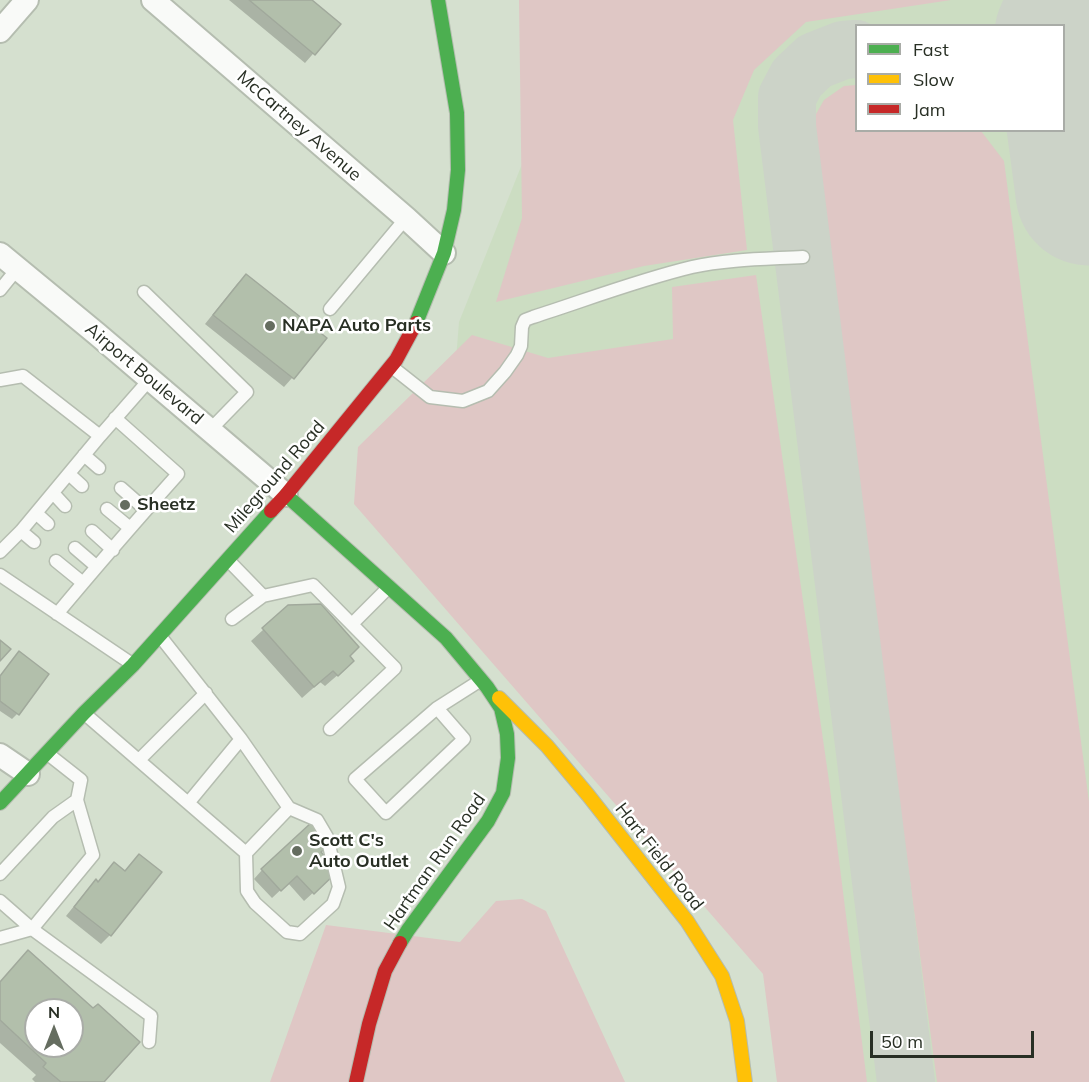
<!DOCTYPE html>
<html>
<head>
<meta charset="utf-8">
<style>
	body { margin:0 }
	#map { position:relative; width:1089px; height:1082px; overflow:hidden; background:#d5e0cf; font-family:Mulish,sans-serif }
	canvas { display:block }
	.legend { position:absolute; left:855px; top:24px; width:210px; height:108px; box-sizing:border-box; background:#fff; border:2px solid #a9aca7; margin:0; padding:8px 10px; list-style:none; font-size:18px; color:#282f24 }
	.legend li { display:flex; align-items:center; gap:12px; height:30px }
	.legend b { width:30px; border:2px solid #a9aca7 }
	.north { position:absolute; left:24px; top:998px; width:60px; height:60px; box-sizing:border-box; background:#fff; border:2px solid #a9aca7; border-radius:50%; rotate:0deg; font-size:16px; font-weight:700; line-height:24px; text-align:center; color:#282f24 }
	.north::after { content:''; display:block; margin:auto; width:21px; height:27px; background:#656d60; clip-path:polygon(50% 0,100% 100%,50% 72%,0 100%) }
	.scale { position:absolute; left:870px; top:1031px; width:164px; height:27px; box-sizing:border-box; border:3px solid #282f24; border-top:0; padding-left:8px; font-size:18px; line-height:21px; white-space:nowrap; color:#282f24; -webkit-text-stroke:4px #fff; paint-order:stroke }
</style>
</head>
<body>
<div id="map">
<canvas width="1089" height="1082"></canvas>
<ul class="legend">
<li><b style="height:8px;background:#4caf50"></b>Fast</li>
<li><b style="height:8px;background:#ffc107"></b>Slow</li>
<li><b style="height:8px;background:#c62828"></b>Jam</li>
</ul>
<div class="north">N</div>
<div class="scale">50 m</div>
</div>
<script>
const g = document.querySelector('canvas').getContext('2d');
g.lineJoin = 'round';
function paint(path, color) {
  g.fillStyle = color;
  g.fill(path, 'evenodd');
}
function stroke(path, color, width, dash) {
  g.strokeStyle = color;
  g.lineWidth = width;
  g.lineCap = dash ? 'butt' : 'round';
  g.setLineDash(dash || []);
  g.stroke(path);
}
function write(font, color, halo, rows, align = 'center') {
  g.font = font + ' Mulish,sans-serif';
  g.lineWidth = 5;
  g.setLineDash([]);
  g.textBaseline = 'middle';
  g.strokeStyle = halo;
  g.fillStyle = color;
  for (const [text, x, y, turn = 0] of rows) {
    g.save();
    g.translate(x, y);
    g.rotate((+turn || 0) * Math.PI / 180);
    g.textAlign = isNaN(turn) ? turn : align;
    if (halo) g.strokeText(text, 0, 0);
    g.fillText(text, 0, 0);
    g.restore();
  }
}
paint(new Path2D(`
	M537,0H1089V1082H791L777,945L437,594L459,322L524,159ZM856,26H1064V130H856Z`), '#ccddc2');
paint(new Path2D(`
	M519,0H951L806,22L754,70L733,120L747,250L644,266L496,302L522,218Z
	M856,85V130L981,131L1004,161L1089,802V1082H937L811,142L812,121L824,100L844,86Z
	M756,275L829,781L867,1082H777L763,974L354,504L358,447L472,335L548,358L673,339L672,287Z
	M522,899L546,911L625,1082H270L326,925L460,942L496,901Z`), '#dfc7c5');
paint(new Path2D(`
	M229,0H309L339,24L305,63Z
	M246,276L324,338L292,378L284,387L205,324L237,284Z
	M289,606L348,657L340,673L325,686L320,682L302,698L251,641Z
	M19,653L17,714L12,719L0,711V676Z
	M319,853L327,880L304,901L288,883L272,898L254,879L262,870Z
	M114,864L124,872H160L110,935L101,944L66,916L87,890L96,881L97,883Z
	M0,982L93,1010L102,1082H35L32,1079L36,1075L0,1043ZM36,1010H72V1046H36Z`), '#0003');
stroke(new Path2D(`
	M1064,35H1068
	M856,49L843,50L815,61L797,78L787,97V126L906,1082`), '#ccd3c8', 58);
stroke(new Path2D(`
	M1068,35L1089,192`), '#ccd3c8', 147);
const building = new Path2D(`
	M249,0H312L341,24L315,55Z
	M246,274L327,338L294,379L213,315Z
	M321,604L359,647L350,656L354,661L338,676L333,671L314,687L262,628L288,605Z
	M0,640L11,649L0,661Z
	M19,651L49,674L19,715L0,701V676Z
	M312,822L331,843L321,852L338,871L314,894L297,876L281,891L261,869Z
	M139,854L162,872L111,936L74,907L96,879L98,882L114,862L125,871Z
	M28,950L93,1008L98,1004L140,1042L104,1082H61L43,1067L46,1063L0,1020V982ZM36,1010H72V1046H36Z`);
paint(building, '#b2bfab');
stroke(building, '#a1a99c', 1.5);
const lane = new Path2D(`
	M0,290L17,269
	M144,292L247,392L210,430
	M330,309L406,218
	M392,367L430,397L463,401L488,391L505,372L517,355L521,346L522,327L525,320L533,317C586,300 638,280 692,267C727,259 768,259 803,257
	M0,380L23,376L100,436L150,379
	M84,455L99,468
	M69,474L82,486
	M121,488L146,510
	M53,493L65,506
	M107,509L130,528
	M36,513L48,524
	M21,531L34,542
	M92,531L113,550
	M75,548L96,566
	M0,552L21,531L100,436
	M228,560L263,596L313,585L395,668L330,729
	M56,561L83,583
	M0,575L132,664
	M57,614C97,566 137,520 178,474L115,418
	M232,619L263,596
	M352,624L389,587
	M437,708L464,739L386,813L355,779L437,708L481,680
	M85,714L246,853L289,808L241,739L160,636
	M139,760L206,693
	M189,802L241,739
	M246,853L247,891L255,903L287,932L300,934L333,904L339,887L327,837L317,820L289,808
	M0,874L53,817L77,800
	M0,901L32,929L151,1016L149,1042
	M0,938L32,929L93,855L77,800L81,780L48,754`);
const street = new Path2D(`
	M153,0L406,218L444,253
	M0,31L27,0
	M0,254L97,334L286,495
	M0,755L28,774`);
const fast = new Path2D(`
	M416,323L444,253L454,210L458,170L457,113L438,0
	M286,495L446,638L487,687L501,708L507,734L508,758L503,793L488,821L408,930L400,943
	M0,803L84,713L133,665L271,511`);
const slow = new Path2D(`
	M499,698L547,746L588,795L687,921L722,976L737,1021L745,1082`);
const jam = new Path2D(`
	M271,511L286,495L396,360L416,323
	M356,1082L369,1024L385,971L400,943`);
stroke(lane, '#b5bdb0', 15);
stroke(street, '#b5bdb0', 26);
stroke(fast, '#b5bdb0', 16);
stroke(slow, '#b5bdb0', 16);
stroke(jam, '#b5bdb0', 16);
stroke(lane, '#f9faf8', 12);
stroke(street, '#f9faf8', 22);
stroke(fast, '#4caf50', 14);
stroke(slow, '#ffc107', 14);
stroke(jam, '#c62828', 14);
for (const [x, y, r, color] of [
	[270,326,6,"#656d60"],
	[125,505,6,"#656d60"],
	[297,851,6,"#656d60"]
]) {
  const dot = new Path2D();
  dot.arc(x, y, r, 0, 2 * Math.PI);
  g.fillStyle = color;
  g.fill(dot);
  stroke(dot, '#fff', 2);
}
write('18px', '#282f24', '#fff', [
	["McCartney Avenue",299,126,41],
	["Airport Boulevard",144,374,40],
	["Mileground Road",275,477,-49],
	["Hart Field Road",659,857,52],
	["Hartman Run Road",435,862,-55]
]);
write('bold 18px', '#282f24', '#fff', [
	["NAPA Auto Parts",282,326],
	["Sheetz",137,505],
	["Scott C's",309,841],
	["Auto Outlet",309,862]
], 'left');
</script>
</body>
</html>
